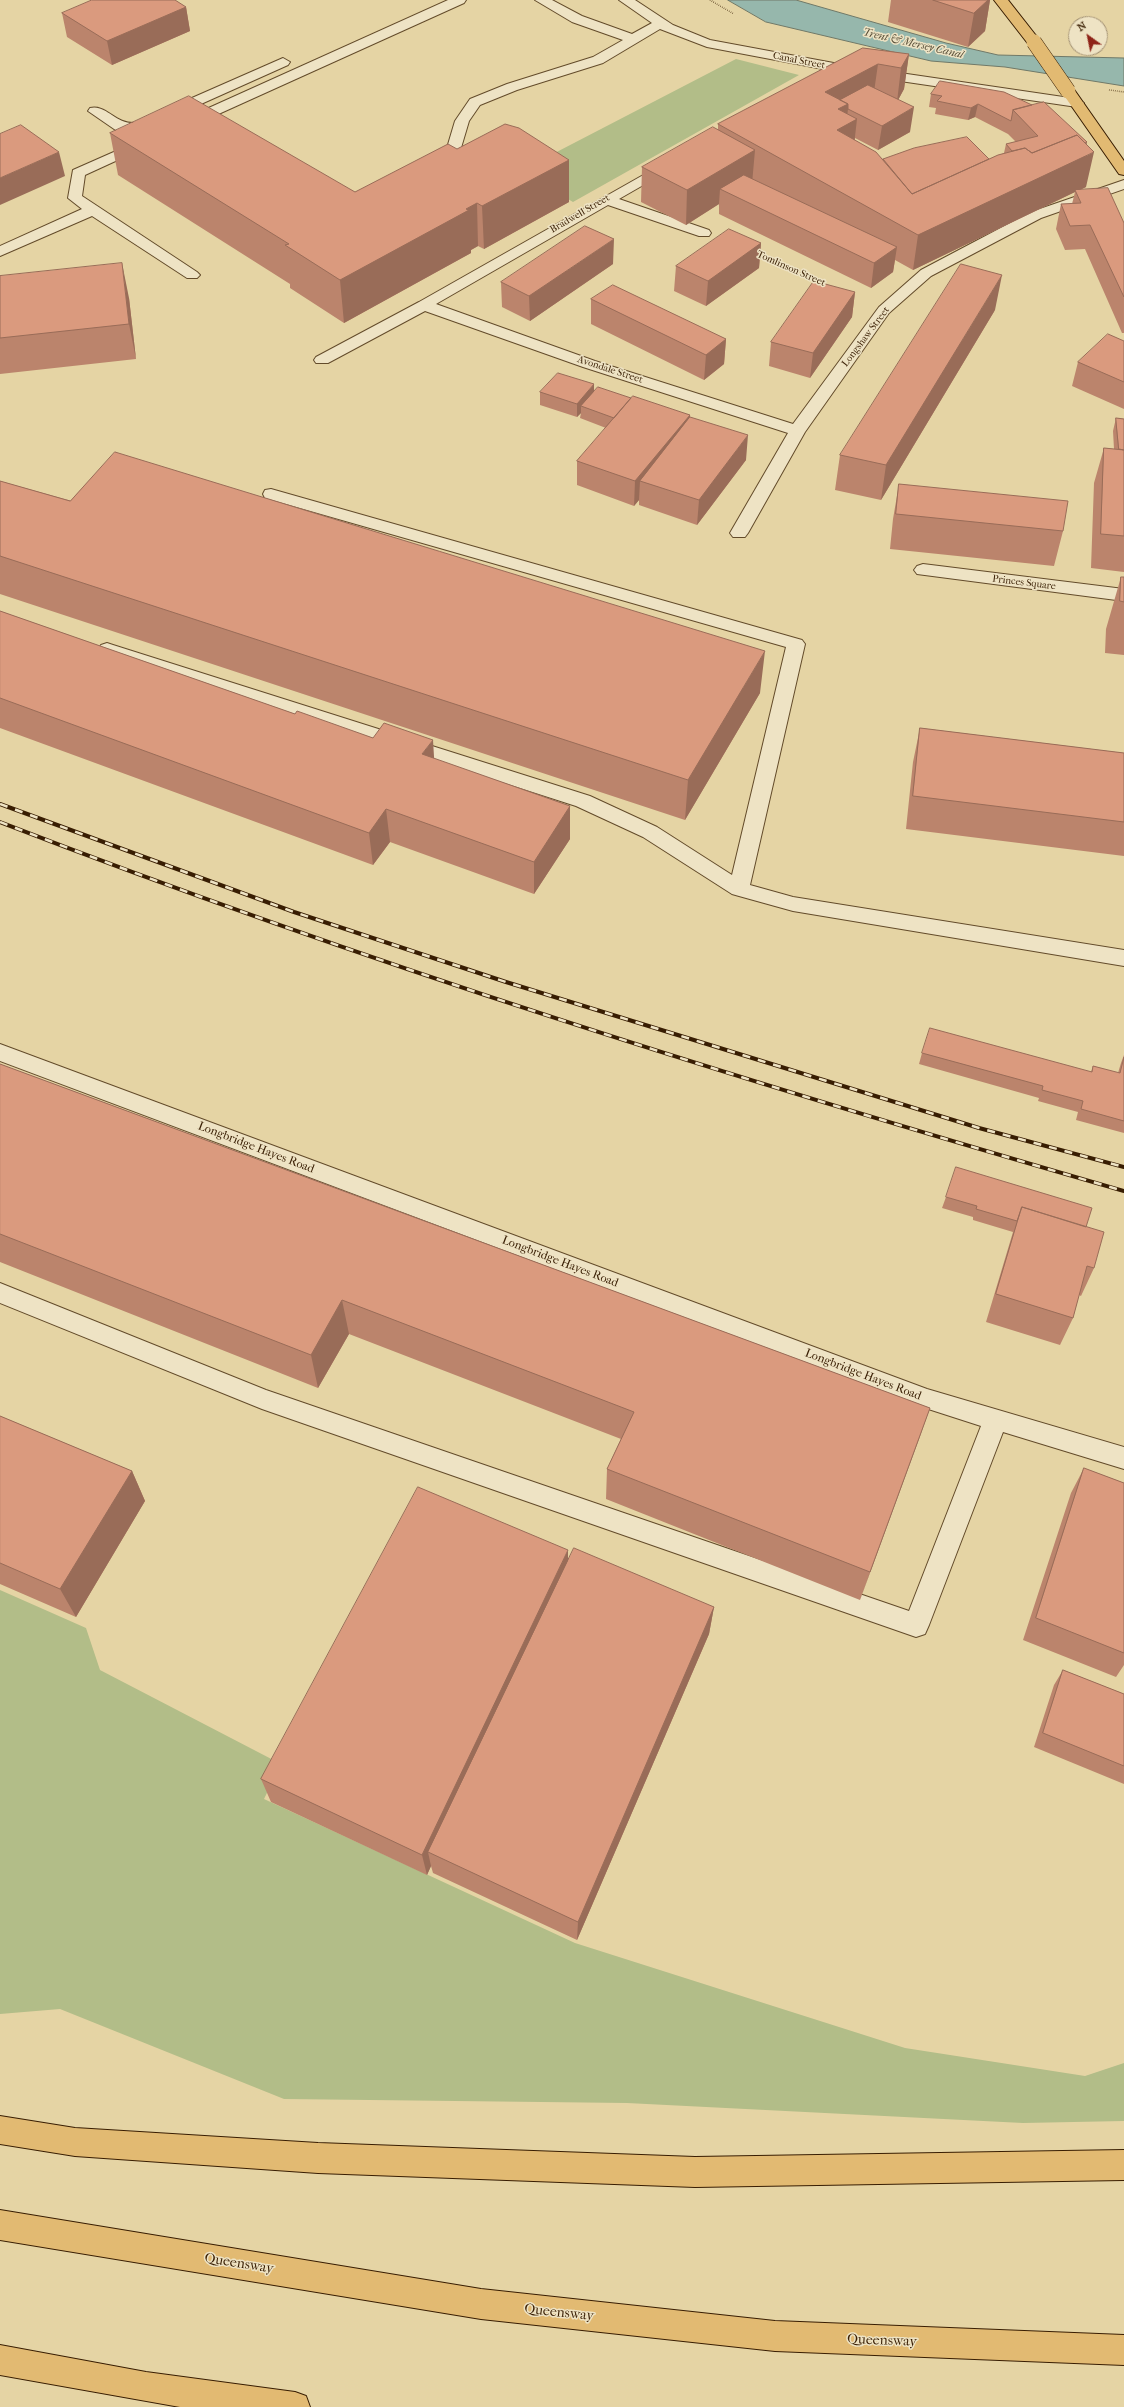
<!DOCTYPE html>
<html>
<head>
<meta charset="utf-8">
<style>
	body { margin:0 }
	#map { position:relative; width:1124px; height:2407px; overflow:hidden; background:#e5d4a4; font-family:"IM FELL French Canon",serif }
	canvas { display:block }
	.north { position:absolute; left:1068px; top:16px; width:40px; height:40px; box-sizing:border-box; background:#eee3c4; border:1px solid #a59476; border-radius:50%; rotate:327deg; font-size:11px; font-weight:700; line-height:16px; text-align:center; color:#381d02 }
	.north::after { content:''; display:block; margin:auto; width:14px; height:18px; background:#8f2418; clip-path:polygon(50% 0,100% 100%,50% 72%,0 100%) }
</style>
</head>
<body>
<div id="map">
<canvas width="1124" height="2407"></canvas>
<div class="north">N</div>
</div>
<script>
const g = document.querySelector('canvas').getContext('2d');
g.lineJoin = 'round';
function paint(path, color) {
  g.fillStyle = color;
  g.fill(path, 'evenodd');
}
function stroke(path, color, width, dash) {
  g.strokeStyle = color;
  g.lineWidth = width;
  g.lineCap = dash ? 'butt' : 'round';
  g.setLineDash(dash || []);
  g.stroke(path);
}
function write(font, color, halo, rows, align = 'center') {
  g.font = font + ' "IM FELL French Canon",serif';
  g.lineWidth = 3;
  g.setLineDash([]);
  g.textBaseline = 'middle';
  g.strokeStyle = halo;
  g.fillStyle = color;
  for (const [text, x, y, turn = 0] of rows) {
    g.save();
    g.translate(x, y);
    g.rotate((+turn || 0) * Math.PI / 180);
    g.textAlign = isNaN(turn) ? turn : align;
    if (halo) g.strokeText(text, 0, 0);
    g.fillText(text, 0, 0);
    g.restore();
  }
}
paint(new Path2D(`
	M736,59L799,75L573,202L520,171Z
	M0,1590L86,1628L100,1670L281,1764L264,1799L575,1943L905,2048L1085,2076L1124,2063V2121L1023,2123L627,2103L284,2099L60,2009L0,2014Z`), '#b2bd88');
const water = new Path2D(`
	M728,0H796L946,43L998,55L1124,58V86L1005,67L931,61L766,22Z`);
paint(water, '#96b7ac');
stroke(water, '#707968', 1);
const minor = new Path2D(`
	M448,0H466L464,3L192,126L187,127L180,123L182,120Z
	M535,0H552L582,16L632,34L652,23L619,0H635L673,25L710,40L839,64L1077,99L1084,103L1077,107L839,72L707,47L660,29L603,63L517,90L480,105L469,121L458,158L451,162L446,161L444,158L455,121L470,99L507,84L593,57L623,40L572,22Z
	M283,58L290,62L288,65L143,130L117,131L88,111L90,108C106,104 115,124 135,123Z
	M141,140L146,141L148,144L146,147L85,175L82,196L197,272L200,275L197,278H187L92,216L0,256V246L82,209L68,198L73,170Z
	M668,161L675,165L673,168L619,199L709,230L711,233L709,236H699L608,205L436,304L595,361L793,424L879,307L921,270L1031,212L1124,180V189L1041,218L931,276L889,313L805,432L748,533L745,537H733L730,533L788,433L583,367L425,311L328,363H316L314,360L316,357L419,302Z
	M271,489L802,640L805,644L750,885L793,897L1124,950V966L793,911L739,896L732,894L643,837L576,806L101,653L98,649L101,645L107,643L113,645L590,796L657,827L732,875L786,647L265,498L263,494L265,490Z
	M923,564L1124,589V601L917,574L914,570L917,566Z
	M0,1044L927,1389L1124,1447V1469L1003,1432L929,1625L925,1634L916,1637L262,1409L0,1303V1283L266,1390L909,1611L981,1426L919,1406L0,1061Z`);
const major = new Path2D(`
	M994,0H1008L1041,42L1039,45H1029Z
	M1068,87L1073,88L1124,161V175L1119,174L1061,91Z`);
const highway = new Path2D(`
	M0,2116L75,2128L318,2143L695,2157L1124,2150V2180L695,2187L318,2173L75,2156L0,2144Z
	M0,2210L481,2289L775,2321L1124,2335V2365L775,2351L481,2319L0,2240Z
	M0,2345L146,2372L295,2392L306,2396L310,2407H180L0,2375Z`);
stroke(minor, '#634b2a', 2);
stroke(major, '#381d02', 2);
stroke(highway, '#381d02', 2);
stroke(new Path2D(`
	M710,0L734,14
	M1109,90L1124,92
	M758,255L825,284`), '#381d02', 1.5, [0.5, 1.5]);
paint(minor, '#eee3c4');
paint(major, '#e2ba72');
paint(highway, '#e2ba72');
const rail = new Path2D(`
	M0,804L294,912L506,982L979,1128L1124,1167
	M0,822C368,964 745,1082 1124,1191`);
stroke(rail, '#381d02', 4);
stroke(rail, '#eee3c4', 2.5, [8]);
const majorBridge = new Path2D(`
	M1034,42L1068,91`);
stroke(majorBridge, '#381d02', 16, []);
stroke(majorBridge, '#e2ba72', 15);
paint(new Path2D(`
	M891,0H990L985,31L968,47L888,22Z
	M186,7L190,31L112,65L67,37L62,13Z
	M863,48L909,54L904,89L898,100L910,132L878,150L855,138V140L883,159H989L1004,153L1006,144L1016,142L1008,134L975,117L968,120L935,114L936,108L929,107L931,94L1004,92L1087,144L1086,187L1079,190L1124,223V333H1122L1085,249L1065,250L1056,229L1061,204H1072L1075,192L913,270L895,260L893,272L871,288L719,214V204L686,225L641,202L642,167L718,129V124Z
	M110,133L355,192L457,149L569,160V202L484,249L478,246L471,250V253L344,323L290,288V284L118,175Z
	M761,243L759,268L706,306L674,291L676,266Z
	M613,264L530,321L502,307L501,282Z
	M0,276L129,298L136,359L0,374Z
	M855,292L852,317L810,378L769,366L771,342Z
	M591,299L726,339L724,364L704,380L591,324Z
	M995,310L881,500L835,490L840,455Z
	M1124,341V409L1072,386L1078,362Z
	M594,391L631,398L690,415V417L746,460L697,525L639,505V500L634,506L577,485V461L606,428L580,418L581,413L577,417L540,405V392Z
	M1116,418L1124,419V572L1091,568L1094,483L1104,448L1114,449L1113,431Z
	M0,481L760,693L685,820L0,594Z
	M899,484L1063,531L1054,566L890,549L893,519Z
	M1121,577H1124V655L1105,653L1106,629Z
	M0,611L295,714L373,738L570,806V839L534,894L390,842L373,865L0,728Z
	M920,728L1124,753V856L906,829L913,762Z
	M922,1053L1091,1072L1093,1066L1118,1073L1121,1063L1124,1055V1133L1076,1120L1078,1112L1038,1101L1039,1098L919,1064Z
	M0,1064L930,1408L860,1600L606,1499L607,1469L621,1439L349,1334L318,1388L0,1262Z
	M946,1197L1086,1227L1094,1268L1081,1296L1079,1295L1073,1318L1060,1345L986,1322L1013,1232L973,1220V1217L942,1208Z
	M0,1416L132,1471L145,1501L76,1617L0,1584Z
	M1084,1468L1124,1483V1665L1116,1677L1023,1640L1071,1493Z
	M568,1559L714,1607L709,1634L577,1940L433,1873L431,1866L427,1875L271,1802L261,1779Z
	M1063,1670L1124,1694V1784L1034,1747L1054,1685Z`), '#bb846c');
paint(new Path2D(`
	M988,0H990L985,31L968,47L974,13Z
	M186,7L190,31L112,65L107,41Z
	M909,54L904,89L897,102L901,68Z
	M878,64L873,99L848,109L846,125L857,119L853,154L833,164L825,92Z
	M978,104L975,117L968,120L971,108Z
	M914,107L910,132L878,150L882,126Z
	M1087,142L1084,157L1094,152L1086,187L1076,192L1075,190V192L913,270L918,235L1019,158Z
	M755,150L752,184L720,189L719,204L686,225L687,190Z
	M59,152L65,176L0,205V178Z
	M569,160V202L484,249L482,206Z
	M477,203L478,246L471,250V253L344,323L340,280Z
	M614,239L613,264L530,321L529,296Z
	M761,243L759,268L706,306L708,281Z
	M897,247L893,272L871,288L874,263Z
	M122,263L129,298L136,359L129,324Z
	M1002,275L995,310L881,500L886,465Z
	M855,292L852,317L810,378L813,353Z
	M726,339L724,364L704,380L706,355Z
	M594,384V397L581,406V413L577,417V404Z
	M690,415L689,439L640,481L639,500L634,506L635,481Z
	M748,435L746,460L697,525L699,500Z
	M765,651L760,693L685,820L688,780Z
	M433,740L435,773L422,754Z
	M570,806V839L534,894V862Z
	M386,809L390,842L373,865L369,833Z
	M342,1300L349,1334L318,1388L311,1355Z
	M930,1408L919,1439L860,1600L870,1572Z
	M132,1471L145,1501L76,1617L60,1589Z
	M568,1550V1578L428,1852L431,1866L427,1875L422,1855Z
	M714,1607L709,1634L577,1940L578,1922Z`), '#996c58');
const building = new Path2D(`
	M92,0H175L186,7L107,41L62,13Z
	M933,0H988L974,13Z
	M863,48L909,54L901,68L878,64L825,92L848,104L838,109L857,119L837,130L876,152L912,194L998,155L1025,148L1032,153L1077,135L1094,152L918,235L718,124Z
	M940,81L1004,92L1032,105L1013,110L1011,121L978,104L971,108L937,101L942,96L931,94Z
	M868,85L914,107L882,126L848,109V104L840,100Z
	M189,96L355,192L448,144L457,149L505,124L519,128L569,160L482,206L477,203L466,209L469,210L340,280L285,245L289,244L110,133Z
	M1044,102L1087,142L1085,143L1077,135L1032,153L1025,148L1012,151L1006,144L1038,136L1013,110Z
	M21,125L59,152L0,178V134Z
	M713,127L755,150L687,190L642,167Z
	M967,137L989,159L912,194L883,159L914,148Z
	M744,175L897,247L874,263L720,189Z
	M1108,188L1124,223V297L1090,225L1070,226L1061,204L1081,203L1075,190Z
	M585,226L614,239L529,296L501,282Z
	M729,229L761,243L708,281L676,266Z
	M122,263L129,324L0,338V276Z
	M961,264L1002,275L886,465L840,455Z
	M814,281L855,292L813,353L771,342Z
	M613,285L726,339L706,355L591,299Z
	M1108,334L1124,341V382L1078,362Z
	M558,373L594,384L577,404L540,392Z
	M598,387L631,398L614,418L581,406Z
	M633,396L690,415L635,481L577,461Z
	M690,417L748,435L699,500L640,481Z
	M1116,418L1124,419V450L1119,449Z
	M1104,448L1124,450V536L1101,534Z
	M115,452L765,651L688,780L0,556V481L70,501Z
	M899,484L1068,501L1063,531L896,514Z
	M1121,577H1124V602L1120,601Z
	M0,611L295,714L297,711L373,738L384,723L433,740L422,754L570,806L534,862L386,809L369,833L0,698Z
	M920,728L1124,753V822L913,796Z
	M930,1028L1092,1072L1093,1066L1120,1073L1124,1057V1121L1081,1109L1083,1101L1042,1090L1043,1086L922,1053Z
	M0,1064L930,1408L870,1572L607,1469L634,1412L342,1300L311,1355L0,1234Z
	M956,1167L1092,1208L1086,1227L1022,1207L1017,1221L976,1209L977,1206L946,1197Z
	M1022,1207L1104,1232L1094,1268L1087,1266L1073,1318L996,1294Z
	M0,1416L132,1471L60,1589L0,1563Z
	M1084,1468L1124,1483V1653L1036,1618Z
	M418,1487L568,1550L422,1855L261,1779Z
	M574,1548L714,1607L578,1922L428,1852Z
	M1063,1670L1124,1694V1766L1043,1733Z`);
paint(building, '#da9a7e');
stroke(building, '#996c58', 1);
write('10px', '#381d02', '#eee3c4', [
	["Canal Street",799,61,11],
	["Bradwell Street",580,214,-30],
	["Tomlinson Street",791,269,24],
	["Longshaw Street",866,337,-53],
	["Avondale Street",610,370,18],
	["Princes Square",1024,583,7]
]);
write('italic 11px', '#544b35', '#eee3c4', [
	["Trent & Mersey Canal",913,44,13]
]);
write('12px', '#381d02', '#eee3c4', [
	["Longbridge Hayes Road",256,1148,21],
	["Longbridge Hayes Road",560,1262,21],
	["Longbridge Hayes Road",863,1375,21]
]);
write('14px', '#381d02', '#eee3c4', [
	["Queensway",239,2264,9],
	["Queensway",559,2313,6],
	["Queensway",882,2341,2]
]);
</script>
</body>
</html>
